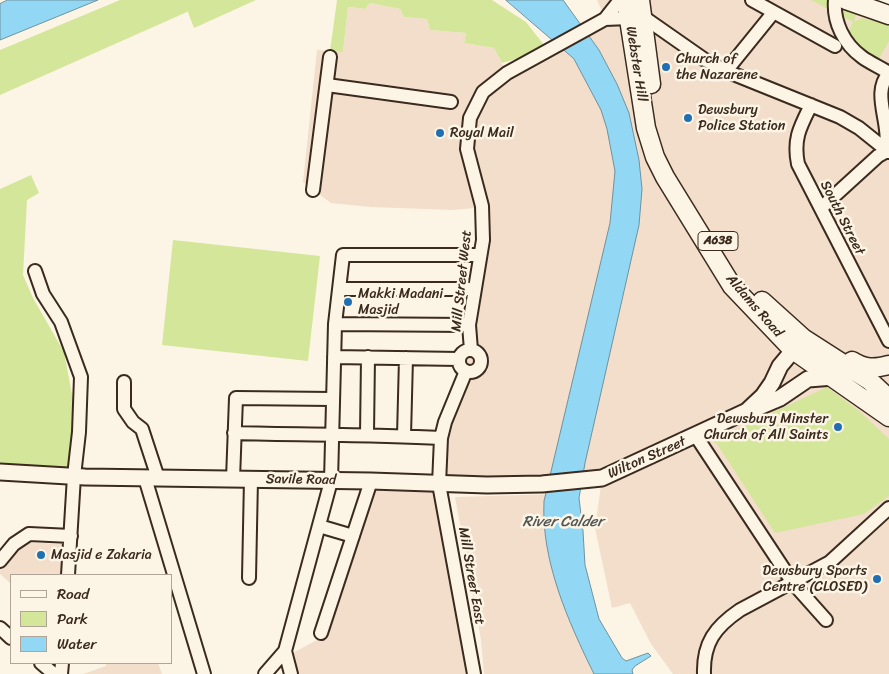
<!DOCTYPE html>
<html>
<head>
<meta charset="utf-8">
<style>
	body { margin:0 }
	#map { position:relative; width:889px; height:674px; overflow:hidden; background:#fcf5e5; font-family:Sriracha,sans-serif }
	canvas { display:block }
	.legend { position:absolute; left:10px; top:574px; width:162px; height:90px; box-sizing:border-box; background:#fcf5e5; border:1px solid #afa495; margin:0; padding:6px 9px; list-style:none; font-size:15px; color:#3b2a1e }
	.legend li { display:flex; align-items:center; gap:10px; height:25px }
	.legend b { width:25px; border:1px solid #afa495 }
</style>
</head>
<body>
<div id="map">
<canvas width="889" height="674"></canvas>
<ul class="legend">
<li><b style="height:6px;background:#fcf5e5"></b>Road</li>
<li><b style="height:14px;background:#d4e69a"></b>Park</li>
<li><b style="height:14px;background:#92d8f4"></b>Water</li>
</ul>
</div>
<script>
const g = document.querySelector('canvas').getContext('2d');
g.lineJoin = 'round';
function paint(path, color) {
  g.fillStyle = color;
  g.fill(path, 'evenodd');
}
function stroke(path, color, width, dash) {
  g.strokeStyle = color;
  g.lineWidth = width;
  g.lineCap = dash ? 'butt' : 'round';
  g.setLineDash(dash || []);
  g.stroke(path);
}
function write(font, color, halo, rows, align = 'center') {
  g.font = font + ' Sriracha,sans-serif';
  g.lineWidth = 5;
  g.setLineDash([]);
  g.textBaseline = 'middle';
  g.strokeStyle = halo;
  g.fillStyle = color;
  for (const [text, x, y, turn = 0] of rows) {
    g.save();
    g.translate(x, y);
    g.rotate((+turn || 0) * Math.PI / 180);
    g.textAlign = isNaN(turn) ? turn : align;
    if (halo) g.strokeText(text, 0, 0);
    g.fillText(text, 0, 0);
    g.restore();
  }
}
paint(new Path2D(`
	M597,0H835L889,19V674H673L651,644L630,603L612,608L595,528L602,478L439,484L441,438L461,368L460,365L461,355L465,351L480,255L475,208L452,210L371,207L331,203L303,182L317,50L343,52L348,7L365,9L370,3L400,9L404,17L427,19L430,30L466,33L464,43L494,48L507,73L605,18Z
	M372,488L434,491L468,674H295L289,655L317,640L328,637Z
	M560,494L608,674H484L481,640L455,497Z
	M21,542L62,544L61,575H11V584L0,574V567Z
	M106,663H158L162,674H83L106,666Z`), '#f2decb');
paint(new Path2D(`
	M120,0H256L194,28L187,10V12L0,95V50Z
	M337,0H492L526,22L548,50L502,63L494,48L464,43L466,33L430,30L427,19L404,17L400,9L370,3L365,9L348,7L343,52L330,51Z
	M811,0H832L858,9L854,22L862,18L889,25V41L879,59C866,52 854,46 848,33L853,22Z
	M31,175L39,193L27,200L23,275L33,298L64,352L74,405L71,460L73,473L0,467V189Z
	M173,240L320,256L308,361L162,345Z
	M827,387L859,411L889,439V496L864,514L775,533L717,444L712,441Z`), '#d4e69a');
const water = new Path2D(`
	M8,0H98L0,40V4Z
	M506,0H563L599,50L617,84L629,113L639,160L642,189L639,225L585,463L579,498L583,531L585,565L599,619L622,658L626,661L648,653L651,656L635,666L632,670L633,674H594C568,621 541,561 544,501L610,223L615,171L607,129L601,110L574,59Z`);
paint(water, '#92d8f4');
stroke(water, '#6f929e', 1);
const minor = new Path2D(`
	M752,0L835,46
	M835,0C833,22 844,44 862,57C870,63 880,67 889,73C875,89 884,110 886,130C887,137 887,144 887,151
	M605,19L629,18L642,16L705,60L726,71L840,117L859,128L889,152
	M726,71L773,13
	M327,85L451,102
	M811,105C800,127 793,139 798,164L889,341
	M313,190L330,57
	M821,208L878,156L887,151
	M35,271L43,294L61,322L81,377L79,432L74,476L68,575
	M339,289H474
	M335,324L469,325
	M459 361a11 11 0 1 1 22 0a11 11 0 1 1-22 0Z
	M471,350L469,325L483,240L482,206L467,149L470,118L483,92L507,73L605,19L620,0
	M334,357L459,359
	M466,371L445,422L441,438L439,484L474,674
	M124,382V409L133,422L142,429L158,478
	M234,433C303,435 372,434 441,438
	M367,434L368,357
	M404,436L406,358
	M696,436L793,583L826,620
	M145,478L204,674
	M233,479L236,398L332,399
	M319,526L353,536
	M0,561L14,544L29,534L71,536
	M249,578L251,479
	M0,628L11,638
	M321,633L371,481
	M41,663L54,674
	M61,674L62,663
	M265,674L285,651
	M291,674L285,651L331,481L335,324L343,255H480
	M704,674C703,643 715,627 740,610L830,562L889,508`);
const major = new Path2D(`
	M754,409L780,398L808,379L834,377
	M0,472L85,477L371,481L487,485L542,484L602,478L747,411L763,396L772,383L780,366L801,341`);
const highway = new Path2D(`
	M626,0L646,128L655,157L665,177L732,286L793,350L889,417
	M640,0L651,84
	M846,0L889,15
	M762,301L803,338L870,381L889,399
	M852,361C865,369 874,369 889,365`);
stroke(minor, '#3b2a1e', 16);
stroke(major, '#3b2a1e', 19);
stroke(highway, '#3b2a1e', 21);
stroke(minor, '#fcf5e5', 12);
stroke(major, '#fcf5e5', 15);
stroke(highway, '#fcf5e5', 18);
for (const [x, y, r, color] of [
	[666,67,5,"#1f6fb2"],
	[688,118,5,"#1f6fb2"],
	[440,133,5,"#1f6fb2"],
	[348,302,5,"#1f6fb2"],
	[838,427,5,"#1f6fb2"],
	[41,555,5,"#1f6fb2"],
	[877,579,5,"#1f6fb2"]
]) {
  const dot = new Path2D();
  dot.arc(x, y, r, 0, 2 * Math.PI);
  g.fillStyle = color;
  g.fill(dot);
  stroke(dot, '#fcf5e5', 2);
}
for (const [x, y, w] of [
	[718,241,40]
]) {
  const box = new Path2D();
  box.roundRect(x - w / 2, y - 9.5, w, 19, 4);
  g.fillStyle = '#fcf5e5';
  g.fill(box);
  stroke(box, '#3b2a1e', 1);
}
write('bold 12px', '#3b2a1e', null, [
	["A638",718,241]
]);
write('14px', '#3b2a1e', '#fcf5e5', [
	["Church of",676,59],
	["the Nazarene",676,75],
	["Dewsbury",698,110],
	["Police Station",698,126],
	["Royal Mail",450,133],
	["Makki Madani",358,294],
	["Masjid",358,310],
	["Dewsbury Minster",828,419,"right"],
	["Church of All Saints",828,435,"right"],
	["Masjid e Zakaria",51,555],
	["Dewsbury Sports",867,571,"right"],
	["Centre (CLOSED)",867,587,"right"]
], 'left');
write('14px', '#3b2a1e', '#fcf5e5', [
	["Webster Hill",636,64,81],
	["South Street",842,218,63],
	["Mill Street West",462,281,-84],
	["Aldams Road",754,306,49],
	["Wilton Street",647,458,-24],
	["Savile Road",301,480,1],
	["Mill Street East",471,576,80]
]);
write('italic 15px', '#515654', '#fcf5e5', [
	["River Calder",563,522]
]);
</script>
</body>
</html>
